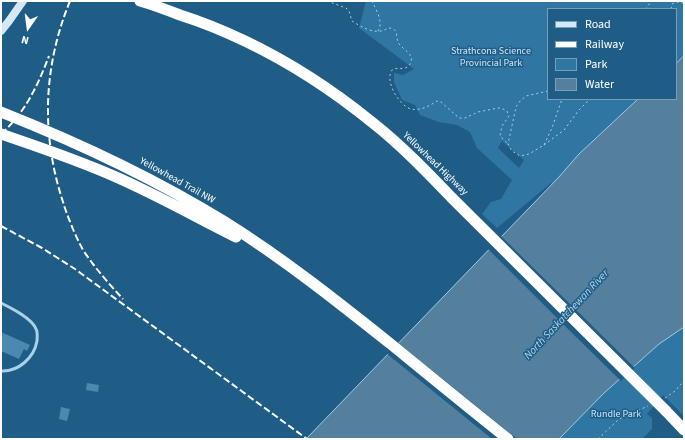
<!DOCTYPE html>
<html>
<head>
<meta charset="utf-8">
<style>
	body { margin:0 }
	#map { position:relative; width:685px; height:440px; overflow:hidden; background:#1f5d86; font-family:"Source Sans 3",sans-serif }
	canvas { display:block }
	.frame { position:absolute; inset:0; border:2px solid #fff; pointer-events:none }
	.legend { position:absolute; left:547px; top:8px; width:130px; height:92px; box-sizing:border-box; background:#1f5d86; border:1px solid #799eb6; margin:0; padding:5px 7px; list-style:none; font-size:12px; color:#fff }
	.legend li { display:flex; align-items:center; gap:8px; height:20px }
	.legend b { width:20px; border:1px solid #799eb6 }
	.north { position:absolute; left:8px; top:8px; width:40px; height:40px; -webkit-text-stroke:3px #1f5d86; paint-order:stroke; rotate:194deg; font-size:11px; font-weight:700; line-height:16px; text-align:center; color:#fff }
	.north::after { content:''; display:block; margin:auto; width:14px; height:18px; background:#fff; clip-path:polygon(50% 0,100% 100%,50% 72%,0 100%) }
</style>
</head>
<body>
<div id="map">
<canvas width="685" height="440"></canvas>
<div class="frame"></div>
<ul class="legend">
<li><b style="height:5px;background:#d3e9f8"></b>Road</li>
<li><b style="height:5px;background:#fff"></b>Railway</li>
<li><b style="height:11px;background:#3076a3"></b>Park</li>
<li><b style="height:11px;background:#54809d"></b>Water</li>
</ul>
<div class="north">N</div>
</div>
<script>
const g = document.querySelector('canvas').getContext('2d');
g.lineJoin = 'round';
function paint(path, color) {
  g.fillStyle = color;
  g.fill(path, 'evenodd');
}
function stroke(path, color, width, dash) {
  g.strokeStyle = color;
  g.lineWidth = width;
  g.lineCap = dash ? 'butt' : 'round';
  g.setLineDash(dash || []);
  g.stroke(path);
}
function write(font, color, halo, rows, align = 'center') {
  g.font = font + ' "Source Sans 3",sans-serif';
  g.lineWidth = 3;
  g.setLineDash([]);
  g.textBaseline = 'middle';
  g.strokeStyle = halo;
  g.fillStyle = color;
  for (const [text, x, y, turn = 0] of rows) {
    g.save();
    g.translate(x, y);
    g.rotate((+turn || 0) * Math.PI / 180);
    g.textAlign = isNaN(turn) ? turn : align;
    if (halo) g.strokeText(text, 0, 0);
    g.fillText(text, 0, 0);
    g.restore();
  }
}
paint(new Path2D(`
	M366,1H684V56L676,64V9H548V99H638L579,154L559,177L552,184L551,183L497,228L482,214L491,202L501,199L512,180L477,148L470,132L457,125L439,122L420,115L415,105L402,100L394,82V73L403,75L414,69L359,28ZM502,141L524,160L519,168L498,148Z
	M684,327V416L663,395L647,414L652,418V429L643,438L640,439H559L604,393L659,344Z`), '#3076a3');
const water = new Path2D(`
	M684,56V327L659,344L604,393L559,439H306L559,177L579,154L638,99H676V64Z`);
paint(water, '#54809d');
stroke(water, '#9bceec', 1);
paint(new Path2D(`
	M500,235L635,368L621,381L572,333L487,248Z
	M397,342L517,439H492L386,353Z`), '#1f5d86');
paint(new Path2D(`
	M1,332L30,345L27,351L24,349L19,359L1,351Z
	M87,383L99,385L98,392L86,390Z
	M61,407L70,409L67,421L59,419Z`), '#4b89b1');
stroke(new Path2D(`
	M327,1L346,8L349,11L352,21C360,26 371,33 381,31C385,31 388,26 393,29C398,31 396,38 398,42C401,49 414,53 411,62C410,65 408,67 405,68C401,69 397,68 393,69C383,79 399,106 411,109C421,111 429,106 437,101L441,102L459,118H465L478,112L498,108H501L507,111L509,116L502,126L500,136L508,144
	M372,1C376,10 384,22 378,31
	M645,9L652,1
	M671,9L673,3L676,2L684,3
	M548,91L526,96L520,101L516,107L508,144L512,151L520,156L529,154L544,145L552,128L562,99
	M544,145L564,130L579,110L590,99
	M665,398L675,391L684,381
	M598,439L619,419L648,406`), '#a8d1ea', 1, [2, 3]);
stroke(new Path2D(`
	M1,303C11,308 32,318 36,329C38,332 37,338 37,341C34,358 18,372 1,371`), '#a8d1ea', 3);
stroke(new Path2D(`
	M1,31L9,21L23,1`), '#d3e9f8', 8);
stroke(new Path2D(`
	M140,1C154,5 167,10 180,15C202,22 224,31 245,41C289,62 335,92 373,123C401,145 427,172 452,198
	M1,112C79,143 154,178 225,222C284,259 338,302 392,345C430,376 469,408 508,439
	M1,134C39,147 78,160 116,177C157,195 196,217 236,237
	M666,411L684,430`), '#fff', 11);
stroke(new Path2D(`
	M70,1C43,67 41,135 63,202C68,218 75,235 83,250C95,268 109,284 123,299
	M1,134C25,113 38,85 49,56
	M1,226L42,248L75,269L307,439`), '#fff', 2, [7, 3]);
stroke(new Path2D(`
	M452,198L666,411`), '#fff', 11);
write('10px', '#cde7f8', '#1f5d86', [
	["Strathcona Science",491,52],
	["Provincial Park",491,64],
	["Rundle Park",616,415]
]);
write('10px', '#fff', '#1f5d86', [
	["Yellowhead Highway",435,164,44],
	["Yellowhead Trail NW",177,181,29]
]);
write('italic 11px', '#b4daf2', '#1f5d86', [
	["North Saskatchewan River",567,315,-47]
]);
</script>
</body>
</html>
